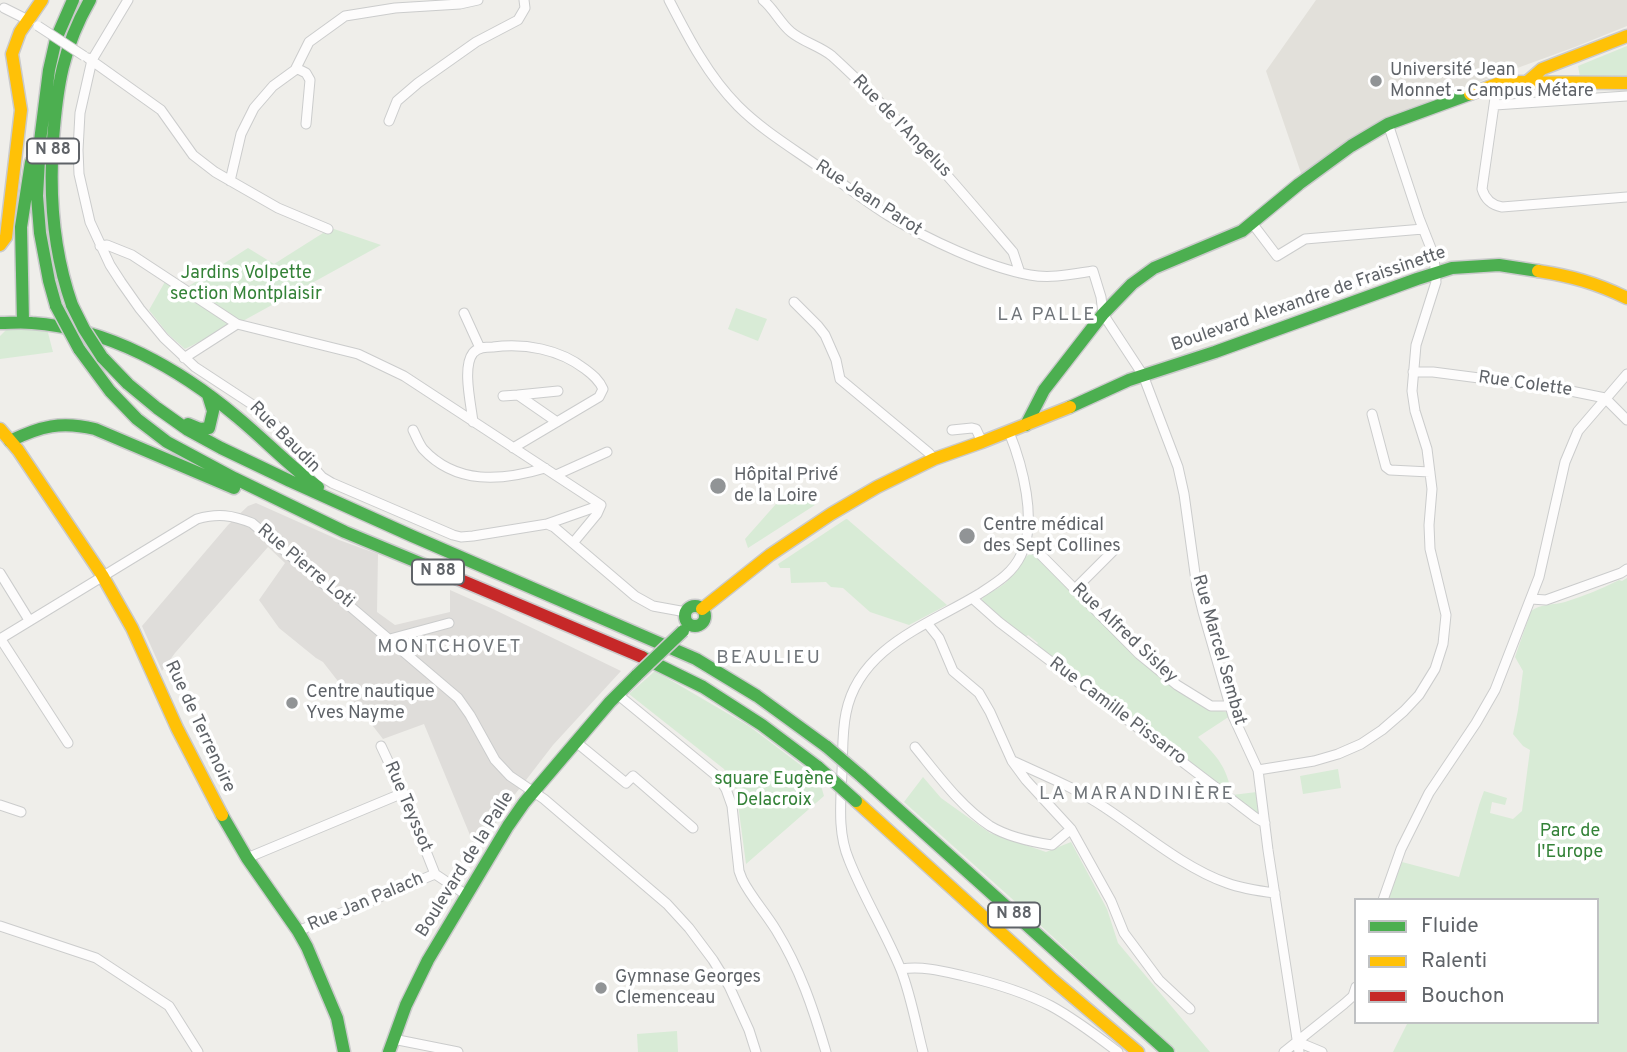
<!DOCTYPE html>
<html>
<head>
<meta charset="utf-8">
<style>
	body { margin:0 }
	#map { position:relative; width:1627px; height:1052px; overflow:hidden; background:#efeeea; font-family:Overpass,sans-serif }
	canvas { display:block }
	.legend { position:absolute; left:1354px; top:898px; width:245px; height:126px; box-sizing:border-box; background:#fff; border:2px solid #bfc1c3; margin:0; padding:9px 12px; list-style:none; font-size:21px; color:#5f6368 }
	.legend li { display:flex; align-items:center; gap:14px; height:35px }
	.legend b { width:35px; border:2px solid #bfc1c3 }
</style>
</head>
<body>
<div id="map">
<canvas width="1627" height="1052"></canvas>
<ul class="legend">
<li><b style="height:9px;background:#4caf50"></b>Fluide</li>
<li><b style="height:9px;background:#ffc107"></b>Ralenti</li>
<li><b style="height:9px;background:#c62828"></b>Bouchon</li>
</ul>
</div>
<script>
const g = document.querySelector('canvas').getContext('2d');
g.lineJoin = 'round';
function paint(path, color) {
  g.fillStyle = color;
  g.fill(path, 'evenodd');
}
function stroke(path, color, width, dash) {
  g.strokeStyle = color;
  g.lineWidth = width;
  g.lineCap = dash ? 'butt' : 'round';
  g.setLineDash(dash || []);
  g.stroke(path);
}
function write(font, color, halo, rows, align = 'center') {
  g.font = font + ' Overpass,sans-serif';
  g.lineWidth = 7;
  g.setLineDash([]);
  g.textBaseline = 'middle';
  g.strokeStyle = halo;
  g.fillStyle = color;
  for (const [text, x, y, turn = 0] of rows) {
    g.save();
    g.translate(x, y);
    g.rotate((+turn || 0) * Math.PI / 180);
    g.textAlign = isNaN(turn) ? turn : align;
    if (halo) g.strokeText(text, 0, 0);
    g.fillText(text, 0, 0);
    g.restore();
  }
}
paint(new Path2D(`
	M256,503L339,540L378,554L377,612L395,625L450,612V590L493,609L621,671L553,745L516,793L477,852L424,724L383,739L323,662L316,658L279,628L259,600L285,563L268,547L175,653L162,671L142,626L228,525L248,506Z`), '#dfddda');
paint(new Path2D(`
	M1316,0H1627V26L1575,47L1454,91L1385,120L1302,176L1266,71Z`), '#e2e0da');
paint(new Path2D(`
	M1627,46V78L1580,77L1578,66Z
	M331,228L381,245L241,322L188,289L189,286L248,248L274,264Z
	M166,280L228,322L227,328L185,349L168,334L149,310Z
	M736,308L767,319L758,341L728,329Z
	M7,329H47L53,352L0,359V336Z
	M791,487L815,505L748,548L745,539Z
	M846,519H847L947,605L909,625L870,612L843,588L831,587L826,582L791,583L790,568H780L778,564Z
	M1030,554L1036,555L1098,618L1215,710L1227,712L1230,716L1198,737C1218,758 1226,765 1232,795L1257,792L1259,812L1258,815L1064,667L1066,664L1055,656L1052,659L1036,646L1038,643L1028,635L1025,638L981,602L983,597C993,591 1004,586 1012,576C1019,569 1021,559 1030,554Z
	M1627,578V1052H1393L1408,1022H1597V900H1388L1402,862L1459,877L1479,805L1484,791L1507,798L1505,805L1492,802L1490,813L1513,819L1522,811L1530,750L1523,746L1513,734L1518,710L1523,671L1515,657L1531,611C1540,604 1554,605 1565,602C1584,596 1601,589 1619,580L1622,581Z
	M655,671L749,726L819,779L824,796L746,864L736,789L724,769L629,694Z
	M1338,769L1341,788L1303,794L1300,776Z
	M923,777L941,798L990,833L1046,852L1071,842L1107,909L1118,943L1210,1052H1177L1010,897L904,802Z
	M677,1031L678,1052H638L637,1034Z`), '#d8ebd6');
const street = new Path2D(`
	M128,0L92,60L80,113L78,150L79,174L90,222L110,265L121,282L140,309L164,338L195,367L256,407L272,421L322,477L332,483L453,535L461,537L473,536L547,524L554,527L635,596L653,606L686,612
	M669,0C688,37 708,76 738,106C762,130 792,148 819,167C842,183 865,201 889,216C927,239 986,267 1030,275C1051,279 1073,274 1093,271L1101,297L1103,314L1143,375L1178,467L1184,494L1197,588L1203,612L1233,716L1258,770L1268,850L1299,1052
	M763,0C774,9 780,23 791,32C803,42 820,46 832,56C898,116 955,184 1013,252L1020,273
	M4,8L30,21
	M88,58L161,110L193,155L215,172L278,208L328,229
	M296,68L306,73L310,80L306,124
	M1497,84L1482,189C1485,199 1491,205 1502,207L1627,197
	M1495,105L1627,96
	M389,121L397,101L418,83L476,42L518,20L525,8L524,0
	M230,181L241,134L254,108L273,86L295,70L309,42L345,16L395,8L460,4L478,0
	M1252,223L1277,256L1305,239L1423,229
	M100,246L107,245L132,255L237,324L358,354L404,376L601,505
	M794,302L818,326L825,335L836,360L840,379L929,453L934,459
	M464,313L480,348
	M184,358L237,324
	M1413,372H1433L1556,388L1605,398L1627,420
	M518,395L558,391
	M503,396L518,395L557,422
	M1372,414L1386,467L1390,470L1430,472
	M473,422C471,404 462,367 473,353C478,347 486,347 493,347C525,343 559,349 585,369C593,375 599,380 603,389L599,397L513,448
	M413,430C416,436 419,444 423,449C456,485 502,481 545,468
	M952,430L972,428L976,429L982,442
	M556,475L607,452
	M547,524L601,505
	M573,543L597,514L601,505
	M1025,546L1036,550L1139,654L1177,685L1211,706H1230
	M0,573L29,620
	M1075,589L1115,549
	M972,598L999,622L1256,818L1265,823
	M1531,599L1546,600L1621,573L1627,569
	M927,623L939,638L953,671L979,693L990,712L1012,761L1026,780L1071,829L1111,901L1124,933L1159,980L1190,1009
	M0,638L68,743
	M0,639L197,519C218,513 232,515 252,523L458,698L470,715L495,760L510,776L544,799L667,904L689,928L713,960L729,986L749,1030L756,1052
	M390,639L449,623
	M617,694L718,777L726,789L732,806L739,871L742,879C751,897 765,912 776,930C800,969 813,1008 826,1052
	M576,742L626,783L633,776L693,828
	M381,746L403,793L435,874L465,894
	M915,747C938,775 960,806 990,826C1008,837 1032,842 1052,845L1071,829
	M1013,761C1043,775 1076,788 1104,807C1142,832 1184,868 1227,883C1243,889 1259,891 1275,893
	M1258,770L1314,761L1338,754L1361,744L1382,730L1404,711L1419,695L1435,669L1443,644L1446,615L1430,549L1429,525L1432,489L1427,449L1415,411L1412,391L1416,345L1436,282L1434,256L1419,218L1388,124
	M0,805L21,812
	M247,858L403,793
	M1383,900L1401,849L1429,793L1476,723L1495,690L1539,577L1565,462L1578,431L1627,374
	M0,926L96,958L169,1006L198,1052
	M298,931L435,874
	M901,969C924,966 942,971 964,976C994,983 1024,992 1051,1006C1075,1019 1097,1036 1118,1052
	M393,1039L458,1052
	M1298,1042L1322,1052
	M923,1052C916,1025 911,996 901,970C886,933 864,898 849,860C837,832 841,801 842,771C843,752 842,732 846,713C859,647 928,625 979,594C996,583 1012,574 1021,555C1038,522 1022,464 1009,432
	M1284,1052L1344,1004L1353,996L1356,987`);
const fast = new Path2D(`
	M72,305C53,251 49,196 53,140C57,86 63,47 90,0
	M56,306L49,281L40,233L37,196L40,141L49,70L56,39L73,0
	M23,322L21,227L31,162
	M0,323C11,323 21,322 32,323C108,328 180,369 237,417C265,440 289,466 318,487
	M79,349L110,391L137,419L167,442L234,478L345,532L451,576
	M102,357L128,384L157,408L188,430L221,448L290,481L412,536L696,659L757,696L827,747
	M1070,407L1129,380L1215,352L1417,279L1452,268L1499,265L1538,271
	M188,424L200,429L209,428L213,411L208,395
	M1026,425L1044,390L1103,314L1132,284L1154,268L1242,231L1299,184L1351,146L1388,124L1470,94
	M10,441C41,426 61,421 95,429L234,488
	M685 616a10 10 0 1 1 20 0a10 10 0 1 1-20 0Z
	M642,657L703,687L762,725L818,767
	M861,776L1168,1052
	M222,815L247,858L298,931L307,947L337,1018L344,1052
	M389,1052L406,1005L428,960L508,826L524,803L610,702L637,675`);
const slow = new Path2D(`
	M1527,82L1542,69L1627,36
	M1470,94L1497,84L1510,82L1627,83
	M0,245L6,237L21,110L12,54L20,32L42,0
	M1538,271C1571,276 1596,283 1627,298
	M0,429L18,450L102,575L132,628L177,728L222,815
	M702,609L770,555L831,514L877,487L934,459L982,442L1070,407
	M856,801L1052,979L1138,1052`);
const jam = new Path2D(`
	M451,576L642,657`);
stroke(street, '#cbcccc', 11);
stroke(fast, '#cacacb', 15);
stroke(slow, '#cacacb', 15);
stroke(jam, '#cacacb', 15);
stroke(street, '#fdfcfc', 9);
stroke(fast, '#4caf50', 12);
stroke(slow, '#ffc107', 12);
stroke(jam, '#c62828', 12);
const streetBridge = new Path2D(`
	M38,26L84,56`);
const fastBridge = new Path2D(`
	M72,305L84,329L102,357
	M56,306L79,349
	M637,675L683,631
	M827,747L861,776
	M818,767L856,801`);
stroke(streetBridge, '#cbcccc', 11, []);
stroke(fastBridge, '#cacacb', 15, []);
stroke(streetBridge, '#fdfcfc', 9);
stroke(fastBridge, '#4caf50', 12);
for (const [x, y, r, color] of [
	[1376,81,7,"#919496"],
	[718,486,9,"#919496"],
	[967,536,9,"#919496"],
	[292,703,7,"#919496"],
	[601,988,7,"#919496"]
]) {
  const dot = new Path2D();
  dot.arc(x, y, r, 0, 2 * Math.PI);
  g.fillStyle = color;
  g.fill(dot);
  stroke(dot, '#fff', 2.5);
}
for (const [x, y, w] of [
	[53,151,52],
	[438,572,52],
	[1014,915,52]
]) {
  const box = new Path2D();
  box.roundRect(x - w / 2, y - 12.5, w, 25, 5);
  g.fillStyle = '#fff';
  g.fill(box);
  stroke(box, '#5f6368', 2);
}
write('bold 16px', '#5f6368', null, [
	["N 88",53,151],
	["N 88",438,572],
	["N 88",1014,915]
]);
write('18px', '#5f6368', '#fff', [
	["Université Jean",1390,71],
	["Monnet - Campus Métare",1390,92],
	["Hôpital Privé",734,476],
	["de la Loire",734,497],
	["Centre médical",983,526],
	["des Sept Collines",983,547],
	["Centre nautique",306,693],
	["Yves Nayme",306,714],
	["Gymnase Georges",615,978],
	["Clemenceau",615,999]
], 'left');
write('18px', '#5f6368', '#fff', [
	["Rue de l'Angelus",901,127,46],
	["Rue Jean Parot",868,199,33],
	["Boulevard Alexandre de Fraissinette",1309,300,-19],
	["Rue Colette",1525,385,8],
	["Rue Baudin",284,438,45],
	["Rue Pierre Loti",305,567,40],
	["Rue Alfred Sisley",1124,634,43],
	["Rue Marcel Sembat",1218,650,74],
	["Rue Camille Pissarro",1117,712,37],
	["Rue de Terrenoire",199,727,65],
	["Rue Teyssot",407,807,67],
	["Boulevard de la Palle",466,865,-58],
	["Rue Jan Palach",366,903,-23]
]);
write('18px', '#348238', '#fff', [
	["Jardins Volpette",246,274],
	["section Montplaisir",246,295],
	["square Eugène",774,780],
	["Delacroix",774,801],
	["Parc de",1570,832],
	["l'Europe",1570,853]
]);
g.letterSpacing = '2px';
write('19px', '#70757a', '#fff', [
	["LA PALLE",1047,316],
	["MONTCHOVET",450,648],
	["BEAULIEU",769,659],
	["LA MARANDINIÈRE",1137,795]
]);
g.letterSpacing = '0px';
</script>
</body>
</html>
